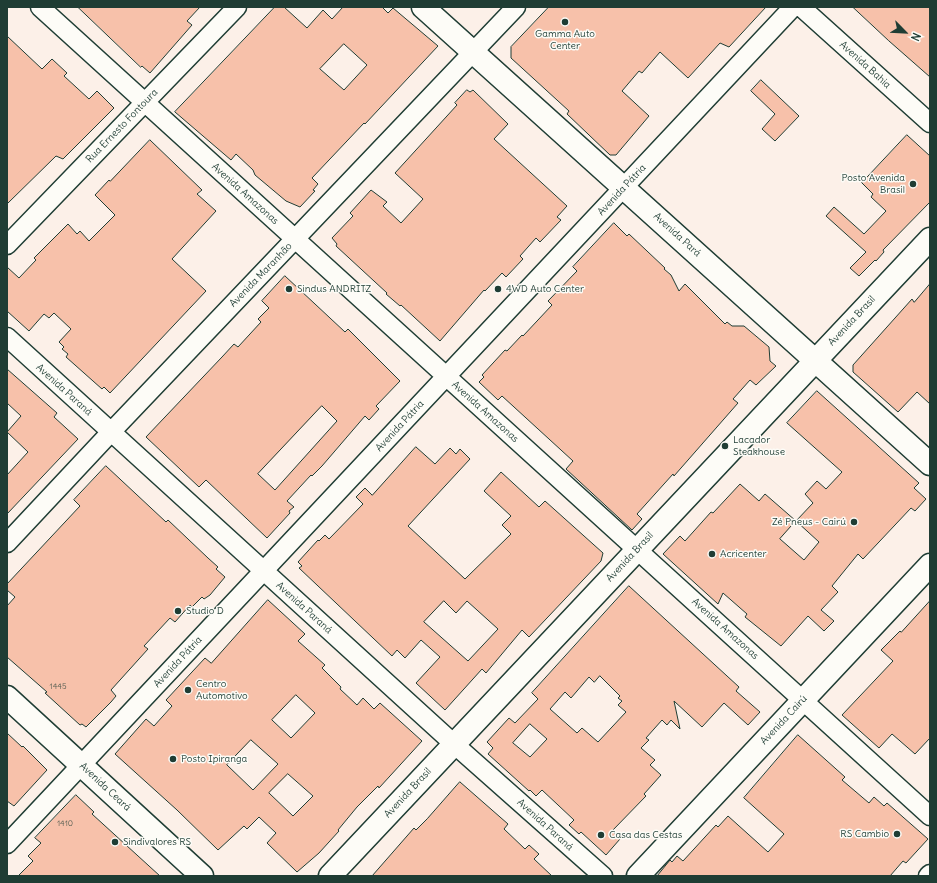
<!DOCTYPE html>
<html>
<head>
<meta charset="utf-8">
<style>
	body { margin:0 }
	#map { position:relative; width:937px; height:883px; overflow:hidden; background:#fcf0e8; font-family:Delius,sans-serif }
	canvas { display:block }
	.frame { position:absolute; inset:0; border:8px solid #1f3d34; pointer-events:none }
	.north { position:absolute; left:885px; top:12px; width:40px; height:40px; -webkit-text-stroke:3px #fdfcf7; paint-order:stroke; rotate:114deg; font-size:11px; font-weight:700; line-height:16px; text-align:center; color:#1f3d34 }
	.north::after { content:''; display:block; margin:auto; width:14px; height:18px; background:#1f3d34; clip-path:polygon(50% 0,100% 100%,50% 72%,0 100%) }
</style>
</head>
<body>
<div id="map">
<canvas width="937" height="883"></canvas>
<div class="frame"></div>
<div class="north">N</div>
</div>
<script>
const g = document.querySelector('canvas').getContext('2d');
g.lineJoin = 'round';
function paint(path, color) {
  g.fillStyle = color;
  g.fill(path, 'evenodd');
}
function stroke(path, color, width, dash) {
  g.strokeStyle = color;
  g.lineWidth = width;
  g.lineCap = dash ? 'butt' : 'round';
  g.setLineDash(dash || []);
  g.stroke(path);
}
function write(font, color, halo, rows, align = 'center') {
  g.font = font + ' Delius,sans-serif';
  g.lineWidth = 3;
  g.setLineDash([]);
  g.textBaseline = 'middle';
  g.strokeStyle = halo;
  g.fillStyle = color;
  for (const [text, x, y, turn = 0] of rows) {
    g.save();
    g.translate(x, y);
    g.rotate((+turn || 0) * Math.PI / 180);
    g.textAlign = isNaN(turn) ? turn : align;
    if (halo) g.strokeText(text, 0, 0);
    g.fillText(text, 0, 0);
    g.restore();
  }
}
const building = new Path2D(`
	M78,7H200L187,21L192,25L150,73L142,66L141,67Z
	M275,7H284L307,28L323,10L332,19L343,7H382L388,13L393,8L438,46L365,124L364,123L312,178L318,184L313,190L315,191L300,207L286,201L255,175L253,170L236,154L231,160L175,112ZM344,44L367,65L344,90L320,69Z
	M549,7H766L729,47L720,43L688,78L660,52L642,73L639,71L622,91L649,116L616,155H610L567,114L569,111L511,58V47Z
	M853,7H930V77L889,41Z
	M7,36L42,69L52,59L67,73L64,76L89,99L97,91L114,108L63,159L56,156L7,204Z
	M761,80L799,116L775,141L762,129L775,114L751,91Z
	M467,90L470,92L473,90L508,124L494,139L567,206L557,217L561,220L540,242L536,238L520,256L523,259L506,277L502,273L485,291L484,290L440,341L401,305L400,306L386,294L387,293L336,246L337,244L332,238L353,216L350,213L371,190L387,202L383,206L401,223L423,199L395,173L457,105L455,103Z
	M907,135L930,156V202L883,250L884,252L876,261L875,260L859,276L850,268L866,252L826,216L834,207L864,234L886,211L871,197L873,194L862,183Z
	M150,140L202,190L197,194L216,211L172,259L206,291L110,393L104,387L102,389L66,357L68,354L62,349L64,347L59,342L71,329L54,313L49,318L44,314L29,331L7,311V267L19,278L36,260L34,258L68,224L77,234L80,231L89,241L115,215L95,195L109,180L110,181Z
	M614,223L627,236L629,234L665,268L664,269L671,275L679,291L685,284L725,324L727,322L732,326H744L769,347L770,361L776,366L756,385L750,380L733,399L738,403L674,476L673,474L637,514L642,519L632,530L566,469L573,461L502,396L498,400L479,382L484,377L482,375L505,350L507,351L522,335L523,336L552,305L548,301L577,271L573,267Z
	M285,276L345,332L348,329L400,381L376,406L379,409L369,420L365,416L322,466L312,476L311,475L287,501L294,507L289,511L290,513L267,538L206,480L199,487L146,437L222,357L234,344L238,347L261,322L258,319L269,308L262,301ZM322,406L337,421L275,490L258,474Z
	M930,284V404L917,392L898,412L853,372V365L912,299L914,302Z
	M7,369L57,413L54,417L78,439L7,514V475L28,452L7,432L21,416L7,403Z
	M817,391L919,483L914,488L926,499L915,511L911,508L863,559L858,554L832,586L838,592L821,610L834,621L824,631L808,616L781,646L745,617L747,614L723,593L718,604L663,554L680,536L685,541L711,512L713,513L740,484L759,501L765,494L796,521L813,503L805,494L817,481L826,489L842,472L787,423ZM796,521L819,542L804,560L780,539Z
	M416,447L435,464L450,448L456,454L460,449L470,459L408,526L465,579L511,534L502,525L511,516L484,491L501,472L539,507L545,501L603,553L601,561L529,637L522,630L486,673L482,669L445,710L416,683L440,657L421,640L405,658L397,650L392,656L299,568L302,566L298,562L318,540L319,541L325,535L329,539L363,504L356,497L365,488L372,495ZM444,601L456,613L467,601L498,629L468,661L424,622Z
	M106,466L166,522L168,520L208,558L218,567L216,569L225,577L210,595L204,599L202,597L192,607L190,605L175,622L170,618L144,646L148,649L111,690L116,696L111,702L86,727L82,724L80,725L45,693L47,692L7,657V606L15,597L7,590V584L80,506L74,500Z
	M629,586L739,687L736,691L760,712L748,725L724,703L702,727L674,701L680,729L671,720L667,725L662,720L646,738L649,740L641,748L655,760L650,765L661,775L644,794L646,796L612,831L620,839L606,855L581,832L579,834L569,825L574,820L542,790L536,796L530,790L529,791L488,754L493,748L487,742L509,718L515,723L538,699L532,693ZM600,676L620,696L618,698L622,701L618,705L626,712L598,742L582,728L577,733L550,709L565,692L571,698L589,677L594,682ZM530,724L547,739L530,757L513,743Z
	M268,600L305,634L298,641L325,665L322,668L341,687L340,689L357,705L363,698L374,709L380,703L422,741L379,788L378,786L357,807L338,830L339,831L319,853L297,872L267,843L276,833L259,817L247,829L244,826L218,850L177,810L115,754L146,719L154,726L172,706L166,700L205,658L211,663ZM296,695L315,713L291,738L272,720ZM251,740L278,764L253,790L227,765ZM288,774L313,796L293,816L269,793Z
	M930,601V738L915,754L892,734L879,748L842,715L893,661L881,650L900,631L901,632Z
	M7,733L22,747L23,746L47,770L14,806L7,801Z
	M798,735L845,777L842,780L869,803L874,797L884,806L887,803L928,839L906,863L903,861L890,876H657L670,860L672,862L677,856L683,861L716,825L718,827L728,816L768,852L784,834L744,798Z
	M460,782L508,824L504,829L525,849L529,845L539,854L534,859L552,876H372L414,828L416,830L427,819Z
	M76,795L94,812L92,814L160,876H18L33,861L28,856L41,843L35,838Z`);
paint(building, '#f7c1aa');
stroke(building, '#1f3d34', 1);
const street = new Path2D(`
	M40,7L930,816
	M801,7L930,123
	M7,245L237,7
	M7,337L454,744L603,876
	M7,543L111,432L516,7
	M7,844L793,7
	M928,876L930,874`);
const secondary = new Path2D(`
	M423,7L930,464
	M7,697L202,876
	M330,876L930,239
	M638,876L930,565`);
stroke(street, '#1f3d34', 21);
stroke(secondary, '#1f3d34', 25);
stroke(street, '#fdfcf7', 18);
stroke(secondary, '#fdfcf7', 22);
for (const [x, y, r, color] of [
	[565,22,4,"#1f3d34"],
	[913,184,4,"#1f3d34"],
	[289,289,4,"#1f3d34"],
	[498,289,4,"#1f3d34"],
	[725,446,4,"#1f3d34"],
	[854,522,4,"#1f3d34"],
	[712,554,4,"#1f3d34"],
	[178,611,4,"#1f3d34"],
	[188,690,4,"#1f3d34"],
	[173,759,4,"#1f3d34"],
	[897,834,4,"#1f3d34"],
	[601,835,4,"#1f3d34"],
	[115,842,4,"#1f3d34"]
]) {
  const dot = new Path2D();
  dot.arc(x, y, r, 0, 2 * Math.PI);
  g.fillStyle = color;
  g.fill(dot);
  stroke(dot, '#fdfcf7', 1.5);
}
write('8px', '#555e52', null, [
	["1445",58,687],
	["1410",65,824]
]);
write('10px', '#1f3d34', '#fdfcf7', [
	["Gamma Auto",565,34,"center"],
	["Center",565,46,"center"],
	["Posto Avenida",905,178,"right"],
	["Brasil",905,190,"right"],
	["Sindus ANDRITZ",297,289],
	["4WD Auto Center",506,289],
	["Lacador",733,440],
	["Steakhouse",733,452],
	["Zé Pneus - Cairú",846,522,"right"],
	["Acricenter",720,554],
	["Studio D",186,611],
	["Centro",196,684],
	["Automotivo",196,696],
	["Posto Ipiranga",181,759],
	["RS Cambio",889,834,"right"],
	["Casa das Cestas",609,835],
	["Sindivalores RS",123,842]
], 'left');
write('10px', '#1f3d34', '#fdfcf7', [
	["Avenida Bahia",865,65,42],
	["Rua Ernesto Fontoura",122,126,-46],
	["Avenida Pátria",622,190,-47],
	["Avenida Amazonas",245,194,42],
	["Avenida Pará",677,235,42],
	["Avenida Maranhão",261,275,-46],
	["Avenida Brasil",852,321,-47],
	["Avenida Paraná",64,390,42],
	["Avenida Amazonas",485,412,42],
	["Avenida Pátria",400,426,-47],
	["Avenida Brasil",630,557,-47],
	["Avenida Paraná",304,608,42],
	["Avenida Amazonas",725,629,42],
	["Avenida Pátria",178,662,-47],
	["Avenida Cairú",784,720,-47],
	["Avenida Ceará",105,787,43],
	["Avenida Brasil",408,793,-47],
	["Avenida Paraná",545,825,42]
]);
</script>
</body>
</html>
